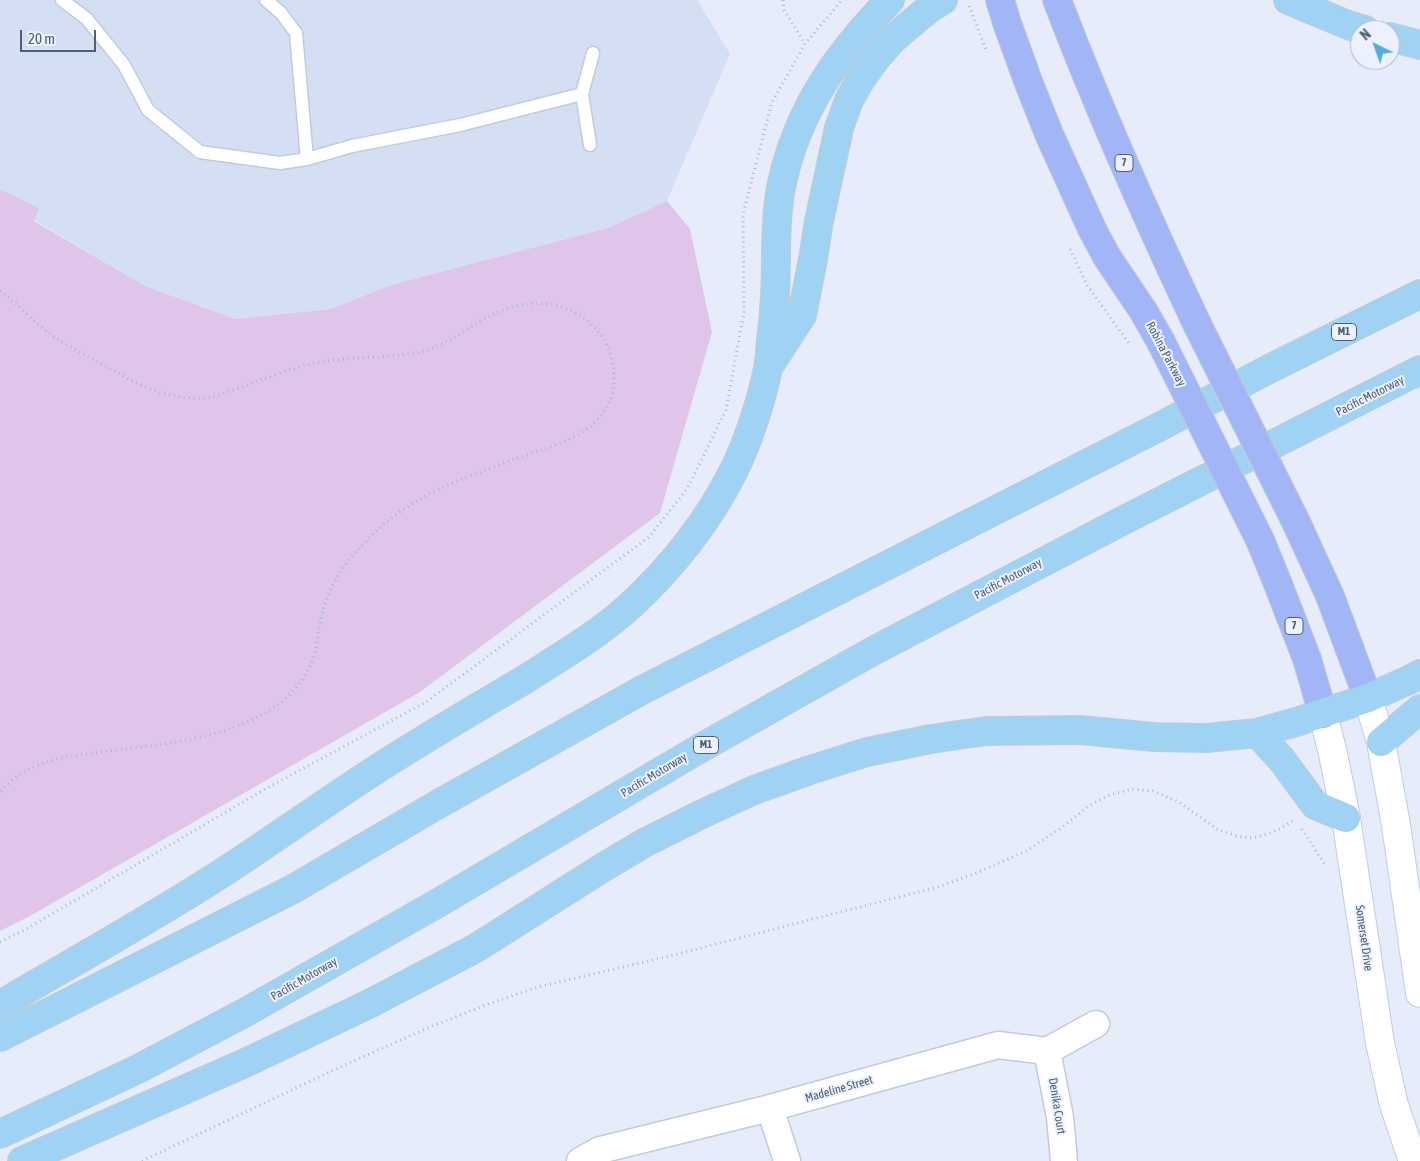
<!DOCTYPE html>
<html>
<head>
<meta charset="utf-8">
<style>
	body { margin:0 }
	#map { position:relative; width:1420px; height:1161px; overflow:hidden; background:#e7ecfb; font-family:"Asap Condensed",sans-serif }
	canvas { display:block }
	.north { position:absolute; left:1350px; top:20px; width:50px; height:50px; box-sizing:border-box; background:#edf1fe; border:1px solid #adb7c7; border-radius:50%; rotate:318deg; font-size:14px; font-weight:700; line-height:20px; text-align:center; color:#4c6074 }
	.north::after { content:''; display:block; margin:auto; width:18px; height:22px; background:#51ade0; clip-path:polygon(50% 0,100% 100%,50% 72%,0 100%) }
	.scale { position:absolute; left:20px; top:30px; width:76px; height:22px; box-sizing:border-box; border:2px solid #4c6074; border-top:0; padding-left:6px; font-size:15px; line-height:18px; white-space:nowrap; color:#4c6074; -webkit-text-stroke:4px #edf1fe; paint-order:stroke }
</style>
</head>
<body>
<div id="map">
<canvas width="1420" height="1161"></canvas>
<div class="north">N</div>
<div class="scale">20 m</div>
</div>
<script>
const g = document.querySelector('canvas').getContext('2d');
g.lineJoin = 'round';
function paint(path, color) {
  g.fillStyle = color;
  g.fill(path, 'evenodd');
}
function stroke(path, color, width, dash) {
  g.strokeStyle = color;
  g.lineWidth = width;
  g.lineCap = dash ? 'butt' : 'round';
  g.setLineDash(dash || []);
  g.stroke(path);
}
function write(font, color, halo, rows, align = 'center') {
  g.font = font + ' "Asap Condensed",sans-serif';
  g.lineWidth = 4;
  g.setLineDash([]);
  g.textBaseline = 'middle';
  g.strokeStyle = halo;
  g.fillStyle = color;
  for (const [text, x, y, turn = 0] of rows) {
    g.save();
    g.translate(x, y);
    g.rotate((+turn || 0) * Math.PI / 180);
    g.textAlign = isNaN(turn) ? turn : align;
    if (halo) g.strokeText(text, 0, 0);
    g.fillText(text, 0, 0);
    g.restore();
  }
}
paint(new Path2D(`
	M0,0H697L730,54L667,201L608,228L391,285L331,309L235,319L145,286L34,220L39,208L0,189Z`), '#d5dff3');
paint(new Path2D(`
	M0,189L39,208L34,221L145,286L235,319L331,309L391,285L608,228L667,201L690,229L712,332L660,513L420,692L30,916L0,931Z`), '#dfc5e9');
const service = new Path2D(`
	M62,0L87,19L124,65L148,110L200,152L280,163L307,159L352,146L460,125L582,94
	M266,0L281,13L296,33L307,159
	M590,145L582,94L593,53`);
const minor = new Path2D(`
	M1047,1051L1060,1117L1064,1161
	M770,1108L787,1161
	M580,1161L600,1150L770,1108L998,1045L1047,1051L1096,1024`);
const secondary = new Path2D(`
	M1368,698L1381,742L1396,825L1420,993
	M1323,714L1333,754L1346,818L1380,1043L1394,1105L1413,1161`);
const primary = new Path2D(`
	M1000,0L1007,23L1028,81L1049,134L1092,229L1107,257L1144,312L1161,342
	M1057,0C1099,110 1147,218 1197,324
	M1296,522L1330,596L1368,698
	M1260,540L1278,584L1307,659L1323,714`);
const motorway = new Path2D(`
	M1288,0L1348,25L1365,30
	M1390,37L1420,45
	M771,363L802,315L813,259L819,221L839,128L849,100L861,79L877,57L893,39L926,11L943,0
	M1257,733L1282,760L1315,805L1346,818
	M1381,742L1420,709
	M0,1005C72,963 145,922 216,877C270,842 323,804 377,769C425,738 475,709 524,680C560,657 598,635 630,606C672,567 708,522 734,470C748,442 762,399 768,368C770,359 770,349 771,340C773,326 774,311 775,297C777,259 774,220 782,183C798,109 838,53 890,0
	M0,1037L293,889L442,802L644,689L1159,427L1269,369L1420,294
	M0,1134L138,1069L246,1012L438,903L699,749L873,651L1122,521L1420,370
	M22,1161L245,1063L369,1004L476,948L602,868L646,842L700,815L754,790L810,770L867,752L931,739L986,731L1080,730L1154,737L1206,738L1257,733L1296,722L1368,698L1409,680L1420,674`);
stroke(service, '#bfcbde', 15);
stroke(minor, '#bfcbde', 29);
stroke(secondary, '#becce2', 30);
stroke(primary, '#c6ccd3', 30);
stroke(motorway, '#c6ccd3', 30);
stroke(new Path2D(`
	M783,0L784,10L805,44
	M969,6L987,52
	M1070,249L1087,285L1130,345
	M0,291C17,303 32,320 49,333C64,344 81,353 98,362C127,378 156,396 190,398C207,400 223,394 239,388C267,378 297,365 327,361C361,356 394,359 427,350C450,343 468,327 490,316C515,303 545,298 572,311C592,321 606,337 612,359C617,381 614,402 598,419C577,442 543,448 515,459C474,474 427,490 393,517C379,527 368,539 357,551C338,571 326,593 321,620C317,634 318,648 312,662C285,724 208,738 148,746C122,749 96,753 70,756C44,761 17,771 0,793
	M1302,829L1324,864
	M0,942L28,928L267,788L426,702L649,537L687,489L726,410L744,312L743,214L772,102L805,44L842,0
	M142,1161L338,1068L430,1027L488,1004L538,987L678,954L941,886L979,872L1026,851L1061,828L1090,805L1107,796L1131,789L1153,791L1179,802L1217,829L1236,836L1252,838L1268,834L1281,828L1294,820`), '#a2bad5', 3, [1, 4]);
stroke(service, '#fff', 12);
stroke(minor, '#fff', 26);
stroke(secondary, '#fff', 28);
stroke(primary, '#a2b6f7', 28);
stroke(motorway, '#a0d2f3', 28);
const primaryBridge = new Path2D(`
	M1197,324L1296,522
	M1161,342L1260,540`);
stroke(primaryBridge, '#c6ccd3', 30, []);
stroke(primaryBridge, '#a2b6f7', 28);
for (const [x, y, w] of [
	[1124,163,18],
	[1344,332,25],
	[1294,626,18],
	[706,745,25]
]) {
  const box = new Path2D();
  box.roundRect(x - w / 2, y - 8.5, w, 17, 4);
  g.fillStyle = '#edf1fe';
  g.fill(box);
  stroke(box, '#4c6074', 1);
}
write('bold 11px', '#4c6074', null, [
	["7",1124,163],
	["M1",1344,332],
	["7",1294,626],
	["M1",706,745]
]);
write('12px', '#4c6074', '#edf1fe', [
	["Robina Parkway",1166,354,62],
	["Pacific Motorway",1370,396,-27],
	["Pacific Motorway",1008,579,-28],
	["Pacific Motorway",654,775,-31],
	["Somerset Drive",1364,938,82],
	["Pacific Motorway",304,979,-30],
	["Madeline Street",839,1089,-16],
	["Denika Court",1057,1106,81]
]);
</script>
</body>
</html>
